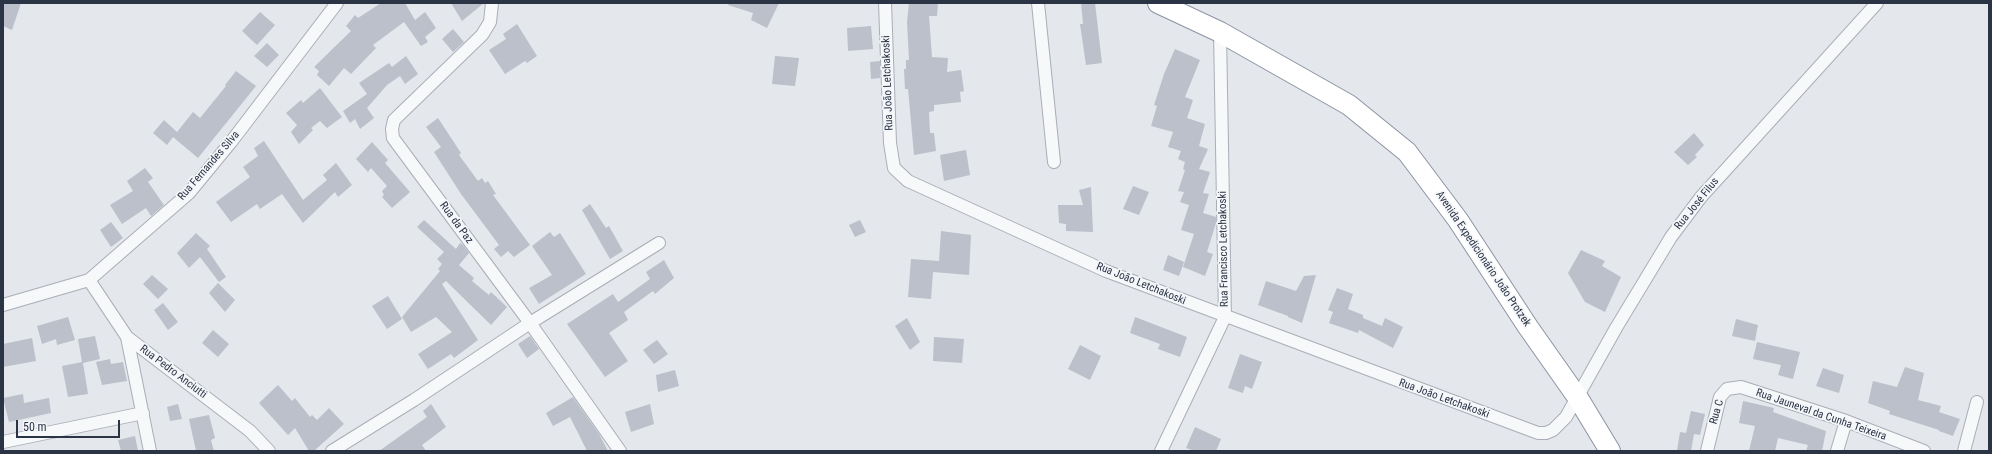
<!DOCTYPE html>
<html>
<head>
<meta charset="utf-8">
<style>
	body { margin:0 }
	#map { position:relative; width:1992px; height:454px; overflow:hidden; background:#e4e7ec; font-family:"Roboto Condensed",sans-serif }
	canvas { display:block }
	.frame { position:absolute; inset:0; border:4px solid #2b3445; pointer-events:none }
	.scale { position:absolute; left:16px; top:420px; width:104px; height:18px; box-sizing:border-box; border:2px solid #2b3445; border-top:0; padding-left:5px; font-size:12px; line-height:14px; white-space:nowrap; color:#2b3445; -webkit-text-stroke:3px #f4f6f9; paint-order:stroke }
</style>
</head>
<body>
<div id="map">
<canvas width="1992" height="454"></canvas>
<div class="frame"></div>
<div class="scale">50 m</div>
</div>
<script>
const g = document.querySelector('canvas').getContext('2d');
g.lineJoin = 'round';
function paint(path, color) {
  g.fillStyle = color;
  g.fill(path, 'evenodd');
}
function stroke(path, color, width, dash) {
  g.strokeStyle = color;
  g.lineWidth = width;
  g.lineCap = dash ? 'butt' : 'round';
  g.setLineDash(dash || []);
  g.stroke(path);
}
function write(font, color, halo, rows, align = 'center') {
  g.font = font + ' "Roboto Condensed",sans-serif';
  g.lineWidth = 3.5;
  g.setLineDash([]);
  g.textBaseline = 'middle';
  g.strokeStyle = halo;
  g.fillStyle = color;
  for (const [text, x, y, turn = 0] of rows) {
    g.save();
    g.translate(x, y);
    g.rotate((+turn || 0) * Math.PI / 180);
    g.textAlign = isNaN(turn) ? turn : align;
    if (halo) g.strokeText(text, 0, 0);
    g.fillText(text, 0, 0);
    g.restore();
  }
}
paint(new Path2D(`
	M3,3H21L12,30L3,26Z
	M381,3H405L415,20L425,12L436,28L425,37L428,42L421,46L404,22L373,45L376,48L351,74L344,68L329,86L317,75L319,71L314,67L351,31L346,26L355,15L358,18Z
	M451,3H484L462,21Z
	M729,3H779L767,28L751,20L753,13L728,5Z
	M909,3H938L937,16H929L932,57L948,58L947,72L961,70L964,91L960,92L961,102L934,105V111L929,112L930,133H934L936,151L914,155L908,89H905L904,69H906V60H909L907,22Z
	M1081,3H1095L1102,63L1086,65L1080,24H1083Z
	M260,12L275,25L257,45L242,31Z
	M517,24L537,56L527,63L525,61L505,74L489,50L506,39L503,34Z
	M871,26L873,49L848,51L847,28Z
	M453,29L464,42L453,52L442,39Z
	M267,43L279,55L267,67L254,56Z
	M1175,49L1200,60L1185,97L1193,100L1187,118L1205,124L1199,146L1208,149L1199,169L1210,172L1203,193L1209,194L1203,213L1216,217V223L1207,252L1213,254L1205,276L1183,267L1194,234L1181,230L1189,205L1180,202L1184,192L1178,191L1185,170L1183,169L1185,162L1178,159L1181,151L1168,147L1173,132L1151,126L1157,106L1154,105L1164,74Z
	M406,56L418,74L405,84L400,76L387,85L367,108L374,118L360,129L355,119L350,123L343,111L367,94L359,83L389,63L392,67Z
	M775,56L799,58L795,86L772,84Z
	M880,61V78L871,79L870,62Z
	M236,71L256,86L198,158L173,137L167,145L153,133L164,120L177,132L193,112L200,118L226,86L225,85Z
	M320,88L342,117L327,128L320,121L311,128L313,130L299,144L291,132L297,125L286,113L301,100L303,103Z
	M438,118L461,153L459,155L478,181L482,178L485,183L488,181L496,194L493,195L530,245L514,257L508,251L501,257L494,249L499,245L461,194L434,152L441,147L426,127Z
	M1694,133L1704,145L1695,155L1697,157L1688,165L1674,152Z
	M264,141L303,200L327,180L323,175L336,163L352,185L338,197L335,192L303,223L282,194L260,209L257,204L231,222L216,202L250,177L243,167L258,156L254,148Z
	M372,142L388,160L385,163L410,192L392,208L382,197L384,195L382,191L387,186L371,168L368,172L356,159Z
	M966,150L970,175L944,181L940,155Z
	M145,168L153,178L148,182L164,205L151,216L146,208L122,224L110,205L133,191L127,181Z
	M1133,186L1149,192L1139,215L1123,209Z
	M1091,187L1093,232L1066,231V224L1059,223L1058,205H1083L1079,190Z
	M590,204L606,228L609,226L623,251L610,259L582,210Z
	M424,220L456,249L460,243L463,245L469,253L459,265L474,278L472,281L489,295L491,292L507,307L491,325L446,281L442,284L478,340L454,358L451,354L428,369L418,354L452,332L436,317L411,332L402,317L440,271L438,269L442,264L437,259L444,252L417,227Z
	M860,220L866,232L855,237L849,225Z
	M111,222L123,238L111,247L100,230Z
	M941,231L971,235L969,275L933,272L931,299L908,297L911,259L939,261Z
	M550,232L554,237L560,233L586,274L539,304L529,288L552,275L532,246Z
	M196,233L210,246L207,249L226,277L219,282L200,257L189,268L177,253Z
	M1581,250L1605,261L1602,266L1621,277L1605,312L1585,302L1568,273Z
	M1168,255L1184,262L1179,276L1163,270Z
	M664,260L674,278L655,294L653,291L624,312L628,320L609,333L628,361L605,377L567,324L613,294L618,302L650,279L646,272Z
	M152,275L168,289L158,299L143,284Z
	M1316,275L1302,323L1288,317V316L1258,305L1266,281L1296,291L1304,276Z
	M218,283L235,300L225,312L209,293Z
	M1337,288L1353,294L1348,309L1363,315V318L1382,326L1385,318L1403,327L1393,348L1359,330L1358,333L1329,323L1333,312L1328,310Z
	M388,296L402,319L387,329L372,306Z
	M163,303L178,322L168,330L154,310Z
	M68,317L75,340L57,345L56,339L42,344L37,326Z
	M1135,317L1187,337L1180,357L1158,349L1160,344L1130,333Z
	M907,318L920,342L910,350L895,326Z
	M1736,319L1758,325L1755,341L1732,336Z
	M213,330L229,344L218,357L202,343Z
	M95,336L100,359L83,363L88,394L68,397L62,366L82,362L78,339Z
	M530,336L539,349L527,358L518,344Z
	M934,337L964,339L962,363L933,361Z
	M32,338L36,361L3,367V344Z
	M657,340L668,354L654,364L643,350Z
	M1757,342L1800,352L1793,379L1778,375L1781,365L1753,359Z
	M1080,345L1101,356L1090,380L1068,369Z
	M1240,354L1262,362L1252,389L1245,386L1243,393L1228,388Z
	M110,359L111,364L123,362L127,381L102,385L96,362Z
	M1905,367L1924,373L1918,400L1941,406L1939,412L1960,419L1953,436L1939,431V430L1889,414L1890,411L1868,403L1873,381L1897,387Z
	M1823,368L1844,375L1839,393L1816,386Z
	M675,370L679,386L658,392L656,375Z
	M278,385L292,401L295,398L310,417L312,415L317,420L329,408L344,424L314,451H309L295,428L288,435L259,403Z
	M23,394L24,403L49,398L51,413L9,422L3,398Z
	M573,397L599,434L608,451H587L570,417L553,426L546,413Z
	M1743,401L1774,408L1773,412L1826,431L1822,451H1806L1808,445L1778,438L1775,451H1749L1755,426L1739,423Z
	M178,404L182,419L170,421L167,407Z
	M431,404L446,427L422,445L426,451H379L427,417L423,411Z
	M650,404L654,424L631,432L625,412Z
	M1691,411L1705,414L1700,435L1694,434L1691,451H1677L1680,432L1686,433Z
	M209,415L215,438L211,440L214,451H196L189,419Z
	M1195,427L1221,439L1216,451H1195L1186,448Z
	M135,436L138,451H121L118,440Z`), '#bbc0ca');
const minor = new Path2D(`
	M492,3L490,22L482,35L394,120L392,129L393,138L530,323L620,451
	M885,3L890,143L894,168L908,181L1106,271L1538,433H1546L1553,430L1566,417L1616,328L1671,237L1701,197L1877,3
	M1038,3L1054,162
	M89,280L127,337L250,431L269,451
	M3,305L89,280L189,193L231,142L337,3
	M127,337L150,451
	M3,442L143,413
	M332,451L414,400L530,323L659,243
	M1161,451L1225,317L1220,32
	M1707,451L1720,397L1727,389L1741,387L1846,421L1924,451
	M1837,451L1846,421
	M1964,451L1977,402`);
const trunk = new Path2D(`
	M1158,3L1220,32L1349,105L1407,152L1458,220L1528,327L1578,398L1610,451`);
stroke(minor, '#a9aeb7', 14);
stroke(trunk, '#8b94a3', 22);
stroke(minor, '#f7f8fa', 12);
stroke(trunk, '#fff', 20);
write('11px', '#2b3445', '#f4f6f9', [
	["Rua João Letchakoski",888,83,-92],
	["Rua Fernandes Silva",209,166,-49],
	["Rua José Filus",1697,204,-51],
	["Rua da Paz",456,223,54],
	["Rua Francisco Letchakoski",1224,249,-91],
	["Avenida Expedicionário João Protzek",1483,259,56],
	["Rua João Letchakoski",1141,284,22],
	["Rua Pedro Anciutti",173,372,37],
	["Rua João Letchakoski",1444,399,20],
	["Rua C",1717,412,-74],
	["Rua Jauneval da Cunha Teixeira",1821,415,19]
]);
</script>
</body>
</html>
